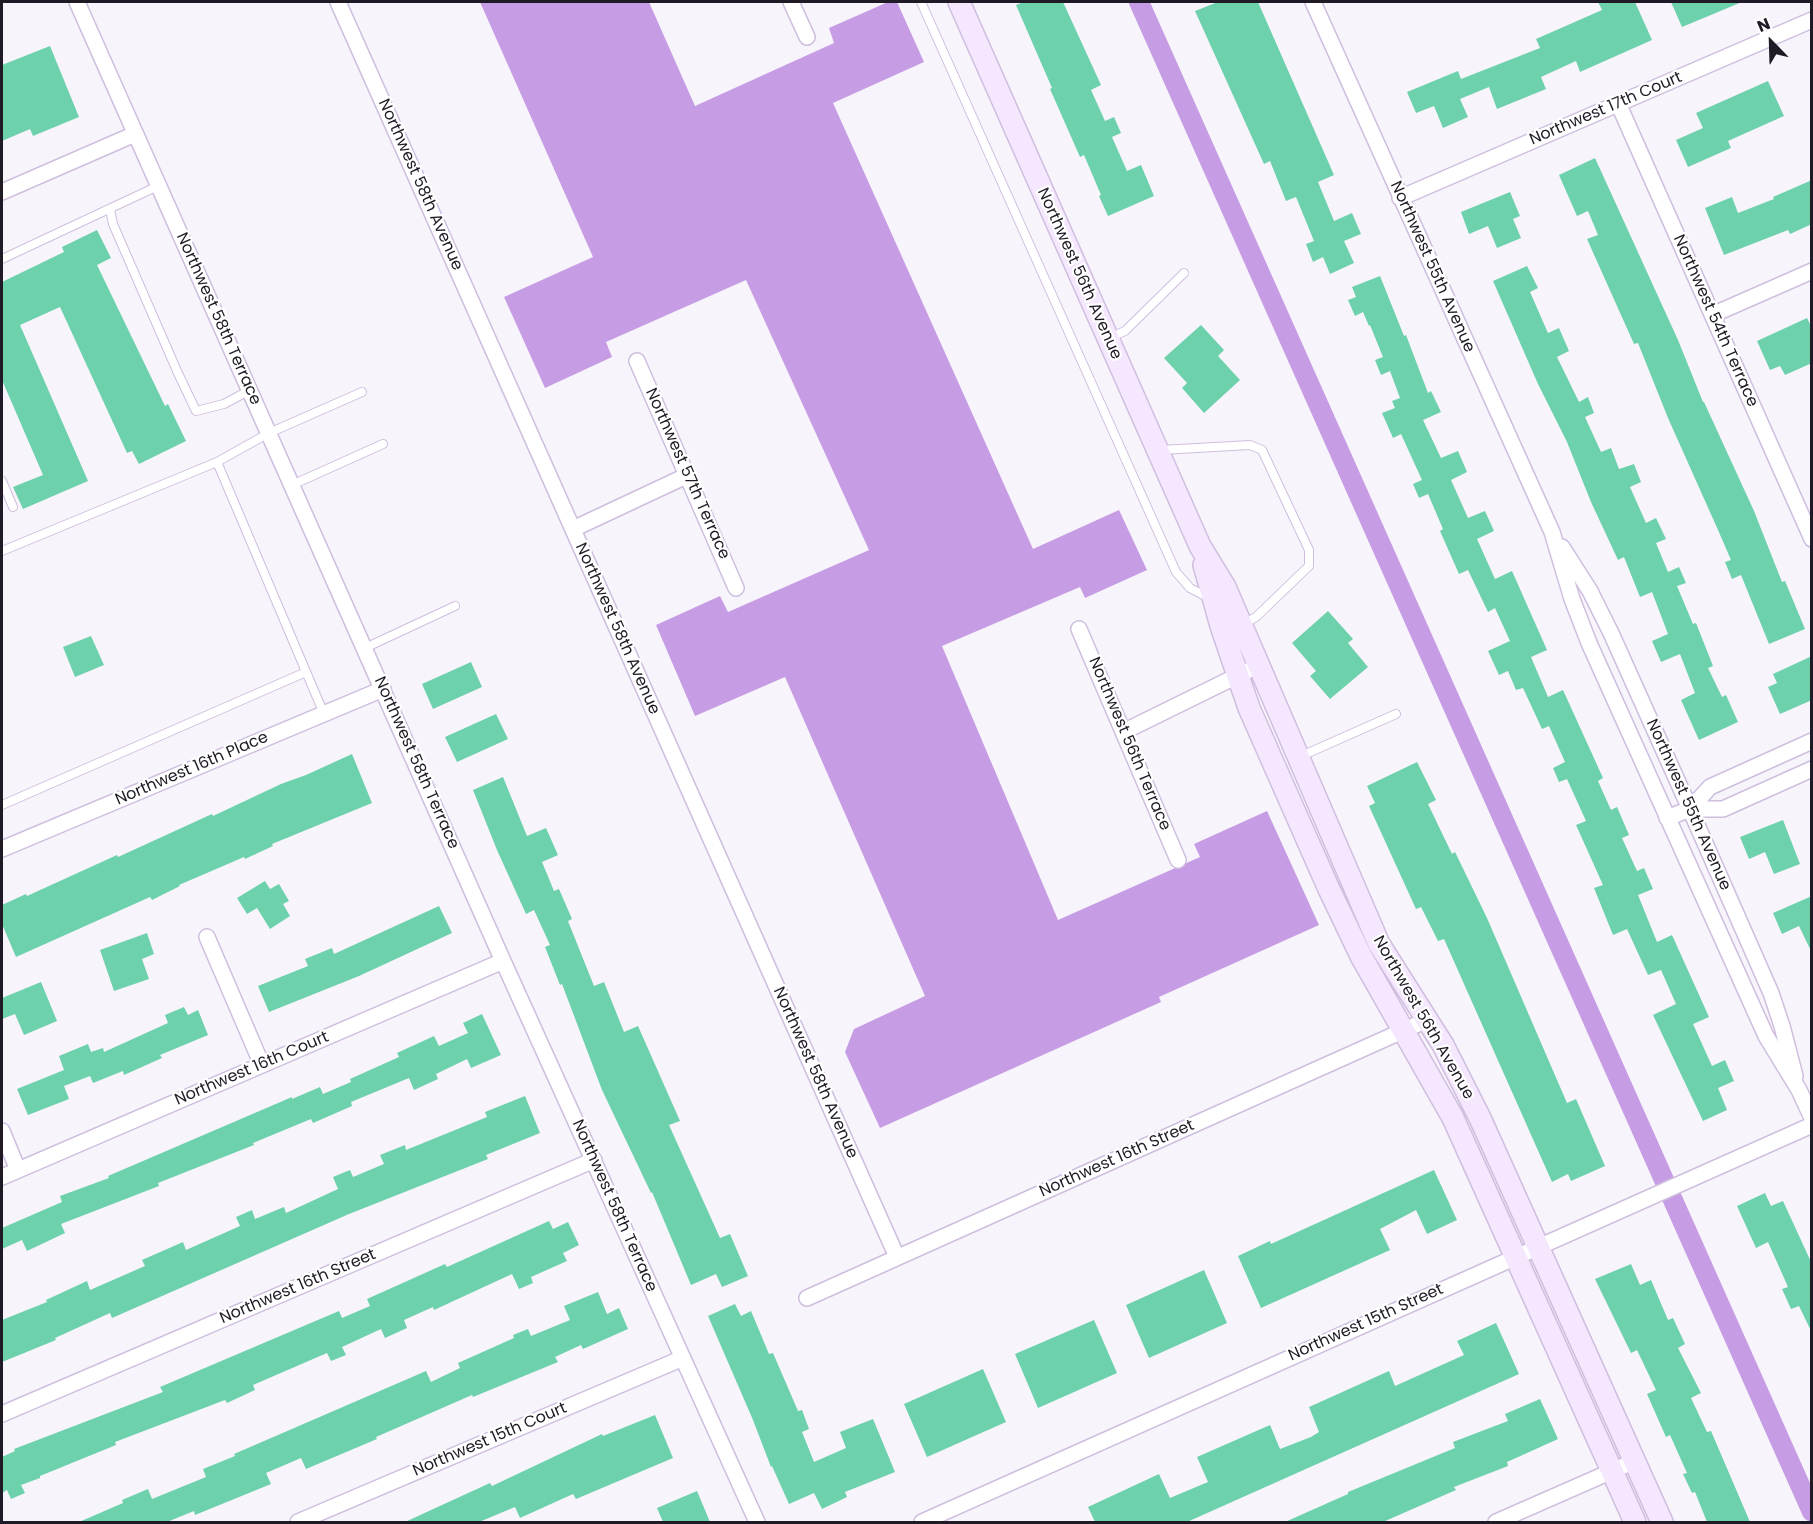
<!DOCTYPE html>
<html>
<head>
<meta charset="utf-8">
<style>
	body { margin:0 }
	#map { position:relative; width:1813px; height:1524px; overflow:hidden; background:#f8f4fb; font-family:Poppins,sans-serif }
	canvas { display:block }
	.frame { position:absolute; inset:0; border:3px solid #201a26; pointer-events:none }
	.north { position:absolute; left:1741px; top:12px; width:60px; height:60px; -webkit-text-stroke:4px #fff; paint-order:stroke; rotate:337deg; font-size:16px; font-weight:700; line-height:24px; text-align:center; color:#201a26 }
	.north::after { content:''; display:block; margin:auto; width:21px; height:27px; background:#201a26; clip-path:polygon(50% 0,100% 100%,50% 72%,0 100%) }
</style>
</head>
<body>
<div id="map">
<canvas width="1813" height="1524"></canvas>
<div class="frame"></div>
<div class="north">N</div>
</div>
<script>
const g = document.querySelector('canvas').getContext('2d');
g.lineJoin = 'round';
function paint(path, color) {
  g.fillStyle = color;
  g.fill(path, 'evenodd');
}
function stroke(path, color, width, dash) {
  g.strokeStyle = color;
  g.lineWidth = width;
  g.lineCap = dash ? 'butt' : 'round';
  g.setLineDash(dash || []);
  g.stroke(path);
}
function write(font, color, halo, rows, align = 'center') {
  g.font = font + ' Poppins,sans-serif';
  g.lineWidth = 4.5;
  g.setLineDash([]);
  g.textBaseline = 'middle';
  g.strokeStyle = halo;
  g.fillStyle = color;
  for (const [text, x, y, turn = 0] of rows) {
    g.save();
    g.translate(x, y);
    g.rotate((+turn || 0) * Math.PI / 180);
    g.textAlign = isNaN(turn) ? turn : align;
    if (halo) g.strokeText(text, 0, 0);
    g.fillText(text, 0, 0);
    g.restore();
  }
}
paint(new Path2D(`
	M480,2H649L695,106L834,43L829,28L888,2H897L924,62L833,103L1033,549L1119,510L1147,570L1085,598L1080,587L942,646L1058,920L1200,857L1194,844L1267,811L1319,925L1159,997L1161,1002L880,1128L845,1052L854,1029L925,996L785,677L695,716L656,625L720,596L728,612L869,550L746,280L606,342L612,357L545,388L504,297L593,257Z`), '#c69de4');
stroke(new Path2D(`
	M1139,2L1812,1512`), '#c69de4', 20);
paint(new Path2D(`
	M1024,2H1063L1101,85L1091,90L1105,121L1114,117L1121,133L1112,137L1127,171L1141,165L1154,196L1108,216L1099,196L1101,195L1084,155L1080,157L1050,89L1052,88L1016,5Z
	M1218,2H1258L1334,175L1318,182L1334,221L1352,213L1361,234L1344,241L1354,263L1330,274L1323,257L1313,262L1306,244L1314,241L1296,197L1286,201L1270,161L1264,164L1195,11Z
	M1598,2H1635L1652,40L1580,72L1576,61L1541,77L1546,89L1497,109L1489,87L1460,99L1468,117L1443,128L1434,106L1416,113L1407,92L1458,71L1461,79L1540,48L1536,39L1602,10Z
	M1671,2H1742L1682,27Z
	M50,46L79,117L33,136L30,129L2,141V65Z
	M1768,81L1784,116L1728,141L1731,148L1688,167L1676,140L1703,128L1696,113Z
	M1595,158L1678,340L1703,402H1704L1754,511L1782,582L1785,581L1805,629L1769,644L1741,575L1732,579L1725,562L1731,560L1718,530L1668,418L1638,343L1634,344L1587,239L1598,235L1588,211L1577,216L1559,175Z
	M1812,180V224L1790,234L1788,230L1724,255L1705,208L1732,197L1738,213L1774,199L1773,197Z
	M1510,192L1520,216L1513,219L1521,238L1497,248L1488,226L1469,234L1461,212Z
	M97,230L111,258L97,265L165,406L168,404L186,441L139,464L132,451L127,453L60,307L20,325L88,481L23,509L13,487L43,475L2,380V282L64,252L62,247Z
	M1527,266L1538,288L1530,292L1548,333L1559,328L1569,351L1557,357L1579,402L1588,397L1594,413L1585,417L1601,452L1611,448L1619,469L1634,464L1641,482L1630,487L1646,523L1656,518L1666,539L1656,543L1668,572L1679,567L1686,583L1677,586L1693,624L1696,623L1713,666L1708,668L1722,697L1726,695L1738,722L1699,740L1681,700L1695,693L1680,654L1661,662L1652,641L1668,634L1652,592L1640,597L1624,557L1618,560L1591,502L1567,442L1538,384L1493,281Z
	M1380,276L1404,336L1406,335L1428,393L1431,391L1441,412L1423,420L1441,458L1458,451L1467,472L1451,480L1468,518L1485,511L1494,531L1477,539L1495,579L1512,571L1547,650L1531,657L1548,697L1563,690L1603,778L1598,781L1611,810L1617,807L1629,835L1622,838L1637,871L1644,868L1653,889L1638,895L1657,942L1672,935L1709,1017L1693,1024L1712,1066L1725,1060L1734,1081L1718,1088L1727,1110L1703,1121L1653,1015L1676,1004L1661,970L1648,975L1627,929L1613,935L1594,888L1603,885L1576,825L1586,821L1567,779L1559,782L1553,768L1565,762L1549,726L1542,729L1523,688L1516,690L1508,671L1499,675L1488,651L1510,641L1495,608L1488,612L1468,570L1459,574L1440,531L1443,529L1428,494L1419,498L1413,484L1422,480L1401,434L1393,438L1382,413L1395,408L1392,401L1400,398L1390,371L1381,375L1375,360L1383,357L1370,325L1369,326L1363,312L1355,316L1348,300L1356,297L1352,287Z
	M1807,318L1812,328V363L1785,375L1780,366L1770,370L1757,341Z
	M1201,325L1224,350L1218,356L1240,380L1204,413L1182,388L1187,383L1164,358Z
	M1328,611L1353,639L1348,643L1368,667L1330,699L1310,676L1316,671L1292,643Z
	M91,636L104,665L75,677L63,647Z
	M1812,656V700L1780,714L1768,687L1777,683L1773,674Z
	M471,662L482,687L433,709L422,684Z
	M496,714L508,739L457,762L445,737Z
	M352,754L372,803L272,844L273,846L245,859L244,857L179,885L180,886L152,900L150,897L16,957L2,924V905L26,894L27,896L117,855L118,857L212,814L213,816L281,784L306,775Z
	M1417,762L1436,800L1428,804L1452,854L1455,852L1487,918L1567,1103L1576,1099L1605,1166L1571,1181L1568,1174L1552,1182L1444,939L1438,941L1421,907L1416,909L1369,806L1375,803L1367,786Z
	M503,777L527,836L546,828L558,855L542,862L554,891L559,889L572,919L568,921L594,986L604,982L624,1032L638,1026L680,1121L669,1125L720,1238L730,1234L748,1276L722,1287L716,1274L691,1285L652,1192L651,1193L602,1090L562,984L560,985L545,947L550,945L534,910L526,914L497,850L473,790Z
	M1783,820L1800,864L1774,874L1765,852L1749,859L1740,837Z
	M265,881L270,889L279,884L289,901L283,904L290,916L270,929L257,908L247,914L237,898Z
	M1812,896V953L1799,926L1782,934L1773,913Z
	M439,906L452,933L359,976L269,1012L258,986L308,966L305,959L332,948L334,954Z
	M147,933L154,954L142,959L149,979L114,991L100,950Z
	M41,982L57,1021L24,1035L15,1014L2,1019V998Z
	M184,1007L188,1015L198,1010L208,1035L160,1055L162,1058L124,1075L123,1071L93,1083L90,1076L64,1086L69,1099L28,1115L17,1089L64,1070L59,1056L88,1044L91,1052L103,1048L104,1052L168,1023L165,1015Z
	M482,1014L501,1055L471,1068L467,1059L436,1074L438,1079L414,1090L409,1078L351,1102L352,1106L313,1123L311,1119L253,1143L254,1145L158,1183L159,1186L61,1224L65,1233L27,1251L22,1240L2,1249V1228L62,1202L60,1196L109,1178L108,1176L292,1097V1099L320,1087L323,1094L351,1082L350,1079L399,1057L397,1053L434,1036L439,1046L468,1033L463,1023Z
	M525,1096L540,1133L486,1155L488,1159L349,1214L112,1318L110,1313L55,1338L56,1340L2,1362V1320L47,1302L46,1300L87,1281L90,1290L145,1266L142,1260L183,1242L186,1250L240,1226L236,1217L252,1210L255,1219L284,1207L286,1213L338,1189L333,1177L350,1170L353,1177L384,1164L380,1155L405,1145L406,1150L487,1117L485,1112Z
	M1434,1170L1457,1220L1427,1234L1416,1210L1380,1229L1390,1250L1261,1308L1238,1256L1270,1241L1271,1244Z
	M1765,1193L1771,1206L1783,1201L1812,1264V1333L1799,1306L1791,1309L1782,1289L1788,1287L1768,1242L1756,1248L1737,1206Z
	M549,1221L553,1229L568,1222L579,1245L563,1253L567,1261L531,1277L533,1283L519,1289L512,1274L434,1310L433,1307L404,1320L407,1328L385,1338L381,1329L342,1347L346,1355L331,1361L327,1353L253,1385L255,1390L227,1403L225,1400L115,1442L116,1445L40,1476V1478L21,1485L25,1493L11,1499L7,1490L2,1493V1457L15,1451L14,1449L163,1392L160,1387L339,1311L342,1318L370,1306L367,1299L445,1264L447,1267Z
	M1631,1264L1640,1285L1651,1280L1668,1320L1673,1318L1685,1344L1678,1348L1701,1393L1691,1398L1707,1432L1711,1431L1750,1522H1707L1695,1492L1692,1493L1683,1474L1687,1473L1670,1435L1666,1437L1647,1394L1656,1390L1637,1350L1631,1353L1595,1279Z
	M1204,1270L1227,1323L1149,1358L1126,1305Z
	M598,1292L607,1314L619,1308L628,1329L583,1349L581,1345L555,1357L558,1362L473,1397L472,1395L376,1437L377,1439L306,1469L301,1458L266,1473L271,1484L195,1515L194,1511L167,1522H79L123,1503L122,1500L148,1489L152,1499L206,1477L203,1469L235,1456L234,1454L426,1371L431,1382L460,1368L458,1363L514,1338L513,1335L528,1329L531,1336L570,1320L564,1306Z
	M735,1304L741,1316L751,1311L769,1354L773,1353L798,1411L802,1410L809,1429L802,1432L814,1462L846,1448L840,1432L873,1419L895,1472L845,1492L847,1497L822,1509L814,1493L789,1504L772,1466L771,1467L753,1420L708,1316Z
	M1094,1320L1117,1373L1038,1408L1015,1354Z
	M1496,1323L1519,1374L1187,1522H1095L1088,1507L1159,1474L1170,1498L1208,1482L1197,1457L1270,1425L1280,1449L1311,1437L1319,1432L1309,1407L1389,1371L1395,1386L1464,1355L1457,1341Z
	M983,1369L1006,1422L927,1457L904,1404Z
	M1540,1399L1558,1439L1507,1462L1508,1466L1454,1487L1456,1490L1383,1522H1285L1348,1494V1492L1455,1448L1453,1442L1508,1421L1505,1414Z
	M655,1415L673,1458L576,1499L573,1494L520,1518L515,1507L479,1522H405L490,1483L492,1486L602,1434L603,1436Z
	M697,1491L710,1522H663L657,1508Z`), '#6dd1ac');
const lane = new Path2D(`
	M921,2L1176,572L1190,588L1209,598
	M110,209L113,224L177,371L196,411L224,404L250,390
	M2,259L158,186
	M1109,338L1125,331L1184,273
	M1161,450L1250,445L1262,450L1309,550V566L1256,617L1242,625
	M217,462L269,433L362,392
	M2,481L13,507
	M292,485L383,444
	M2,551L217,462L324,714
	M365,648L455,606
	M1299,757L1396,714
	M2,805L306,672`);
const street = new Path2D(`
	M77,2L503,961L757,1522
	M338,2L897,1257
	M791,2L807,37
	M1313,2L1552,532L1572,599L1589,643L1766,1036L1799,1090L1812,1118
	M1618,103L1812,539
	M2,192L135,134
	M1400,198L1812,20
	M1712,315L1812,271
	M637,361L736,588
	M573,529L686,476
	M1562,547L1590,591L1611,633L1690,809L1771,993L1782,1026L1795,1076
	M1079,629L1178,860
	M1123,732L1247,671
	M1690,809L1710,787L1812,741
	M1667,818L1690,809H1723L1812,769
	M2,849L383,689
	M207,937L262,1065
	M2,1131L18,1170
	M2,1177L503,961
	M807,1298L1427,1020
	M2,1414L594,1160
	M298,1522L683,1358
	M922,1522L1812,1125
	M1496,1522L1635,1461`);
const secondary = new Path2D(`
	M959,2L1200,546L1225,587L1379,944L1443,1045L1480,1118L1662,1522
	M1204,565L1221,626L1249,708L1328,887L1361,956L1453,1118L1635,1522`);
stroke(lane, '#cfbede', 10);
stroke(street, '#cfbede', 18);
stroke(secondary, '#cfbede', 24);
stroke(lane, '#fff', 8);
stroke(street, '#fff', 15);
stroke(secondary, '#f4e7fe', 21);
write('16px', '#201a26', '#fff', [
	["Northwest 17th Court",1606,109,-23],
	["Northwest 58th Avenue",420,185,66],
	["Northwest 55th Avenue",1432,267,66],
	["Northwest 56th Avenue",1079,274,66],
	["Northwest 58th Terrace",218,319,66],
	["Northwest 54th Terrace",1715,321,66],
	["Northwest 57th Terrace",687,474,66],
	["Northwest 58th Avenue",617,629,66],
	["Northwest 56th Terrace",1129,744,67],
	["Northwest 58th Terrace",416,763,66],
	["Northwest 16th Place",192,769,-23],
	["Northwest 55th Avenue",1688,805,66],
	["Northwest 56th Avenue",1423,1018,60],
	["Northwest 16th Court",252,1069,-23],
	["Northwest 58th Avenue",815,1073,66],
	["Northwest 16th Street",1117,1159,-24],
	["Northwest 58th Terrace",614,1206,66],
	["Northwest 16th Street",298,1287,-23],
	["Northwest 15th Street",1366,1323,-24],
	["Northwest 15th Court",490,1440,-23]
]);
</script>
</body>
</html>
